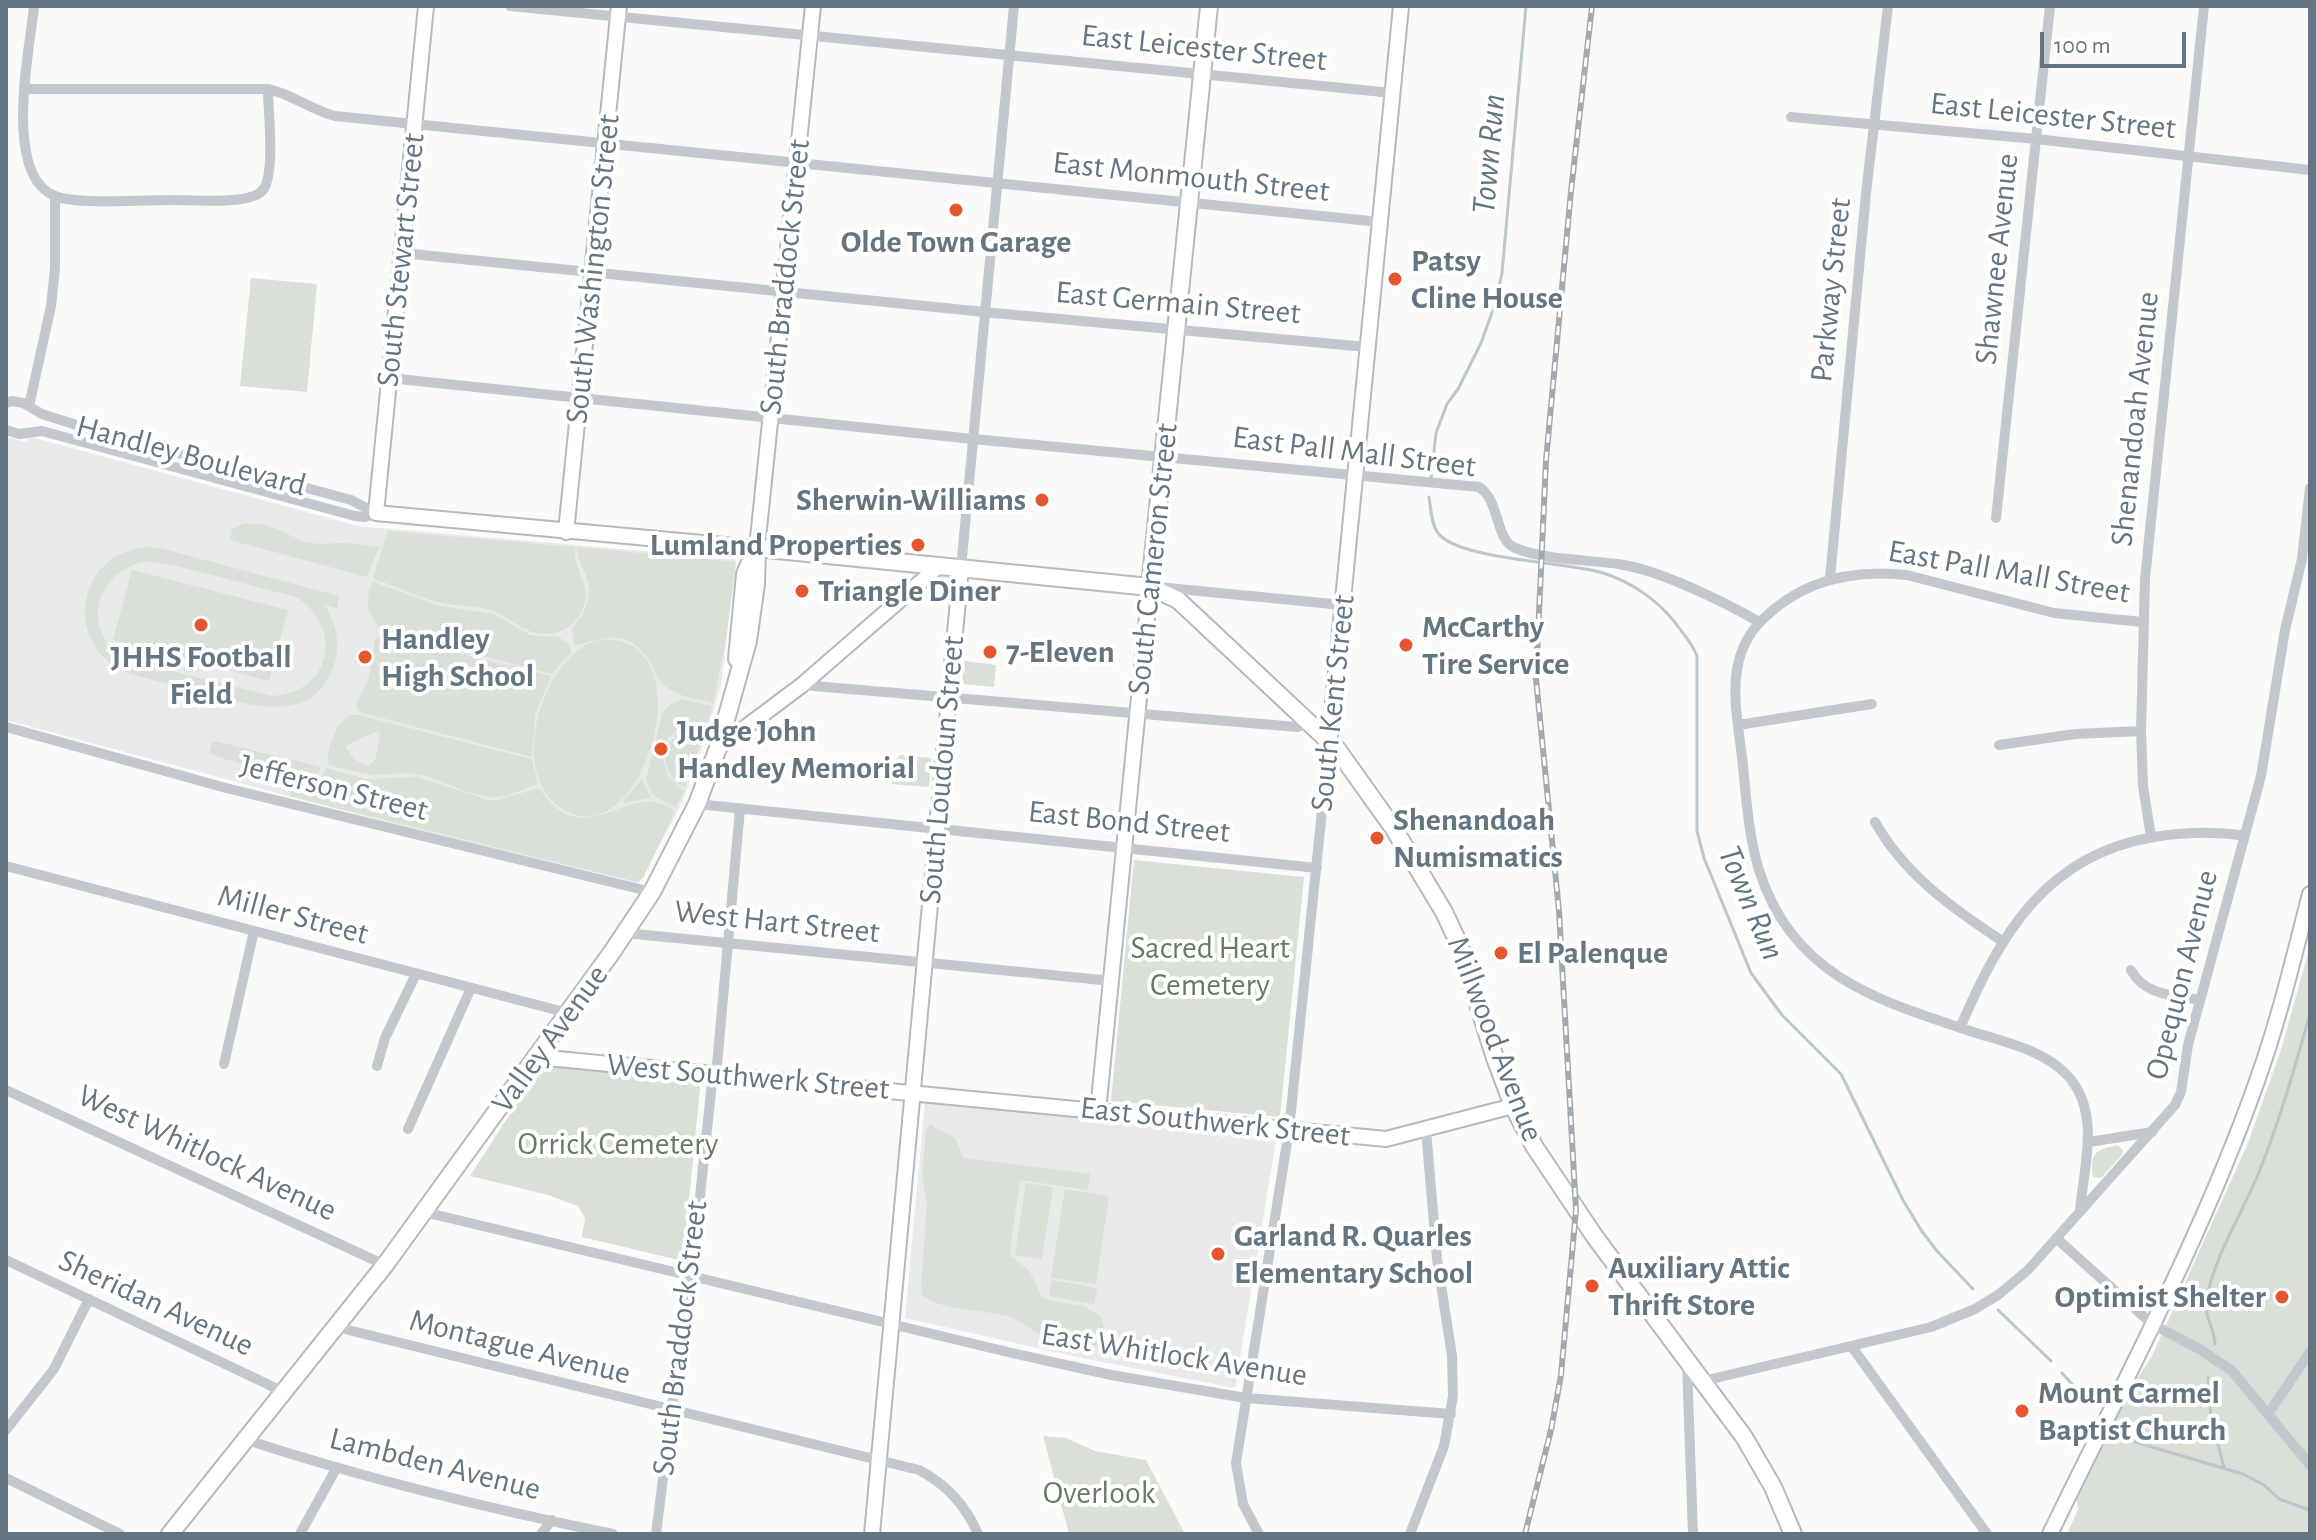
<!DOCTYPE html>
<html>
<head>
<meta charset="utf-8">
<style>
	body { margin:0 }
	#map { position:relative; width:2316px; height:1540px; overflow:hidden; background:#fafaf8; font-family:"Alegreya Sans",sans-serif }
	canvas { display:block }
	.frame { position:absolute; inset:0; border:8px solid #657683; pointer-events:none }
	.scale { position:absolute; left:2040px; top:32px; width:146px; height:36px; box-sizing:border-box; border:4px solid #657683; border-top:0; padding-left:10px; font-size:24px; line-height:28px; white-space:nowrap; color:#657683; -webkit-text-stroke:6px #fff; paint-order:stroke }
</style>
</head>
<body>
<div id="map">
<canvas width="2316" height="1540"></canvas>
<div class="frame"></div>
<div class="scale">100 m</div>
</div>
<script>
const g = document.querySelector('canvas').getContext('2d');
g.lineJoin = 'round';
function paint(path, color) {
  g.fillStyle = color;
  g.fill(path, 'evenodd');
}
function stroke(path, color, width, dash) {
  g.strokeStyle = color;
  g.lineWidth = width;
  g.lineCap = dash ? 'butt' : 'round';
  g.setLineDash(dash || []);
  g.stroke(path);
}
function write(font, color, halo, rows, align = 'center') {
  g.font = font + ' "Alegreya Sans",sans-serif';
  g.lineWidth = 8;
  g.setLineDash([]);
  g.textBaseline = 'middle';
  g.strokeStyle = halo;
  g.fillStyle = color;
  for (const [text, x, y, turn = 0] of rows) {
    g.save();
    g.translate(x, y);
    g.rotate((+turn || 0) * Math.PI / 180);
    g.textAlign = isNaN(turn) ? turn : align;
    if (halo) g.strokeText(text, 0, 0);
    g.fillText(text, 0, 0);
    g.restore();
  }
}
paint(new Path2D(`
	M6,437L25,442L31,438L39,439L358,526L736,559L721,685L702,749L681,805L639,883L408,828L6,720Z
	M925,1102L1277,1135L1235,1388L1077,1357L905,1318Z`), '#e8e9e9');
paint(new Path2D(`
	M251,278L317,284L307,392L240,386Z
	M244,523L267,525L303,541L318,544L344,543L379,547L367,577L230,540L232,529Z
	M388,531L575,547C572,568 591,582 584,605C576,631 548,641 525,629C514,624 505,615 493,611C474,604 452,607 433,601C413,595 396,585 375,580L373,577Z
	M147,547L160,548L339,596L337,608L325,605C337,625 342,647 332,670C310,725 251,705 208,694C182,687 156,681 130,674C62,649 74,553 147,547ZM146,561L177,566L296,597C345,628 331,693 272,696L132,661C79,638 91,572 146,561Z
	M577,547L736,562L725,645L713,703C698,699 678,697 665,686C656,678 655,669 648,659C628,628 603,637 575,646L572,629C586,612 595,595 585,573C581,563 577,558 577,547Z
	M132,570L288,610L269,681L113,640Z
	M373,582L440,606L494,614L530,635L559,637L569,645L572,652L552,674L383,630C367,619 364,598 373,582Z
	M382,634L551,676L535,715L532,757L359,712L356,705L369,678L375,640Z
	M598,640C713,628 641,872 557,805C509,766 543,656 598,640Z
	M964,661L996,665L994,687L962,684Z
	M682,699L712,706L707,726C686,722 671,730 661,748L667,775L684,791L676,808L653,795L646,780L662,714L669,705Z
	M350,715H358L532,759L538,784L506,796L489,797L470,793L427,776L408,773L371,775L328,765C327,748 334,726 350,715ZM377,731L380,733L376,758L368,767L354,759L345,746Z
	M688,728H706L685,787C658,774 660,739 688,728Z
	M215,741L280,757L278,782C265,777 253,768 241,764C230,760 220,758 209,753L212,742Z
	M900,755L931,758L929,787L892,784L894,762Z
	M291,759L321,767L315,780L303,786L287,785Z
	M326,768L366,779L417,777L488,800H498L539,788C587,860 630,774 675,812L643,878L637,882L289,796L292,789C308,791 320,783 326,768Z
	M642,779L651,798L623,803V801Z
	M1134,860L1304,877L1280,1117L1111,1101Z
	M2310,946V1534H2067L2078,1510L2076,1496L2105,1442L2123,1400L2152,1356L2248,1143L2282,1047Z
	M543,1063L701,1078L683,1261L582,1237L585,1218L578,1206L548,1195L470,1176Z
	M930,1125L955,1138L963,1158L1090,1174L1088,1190L1020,1180L1010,1250L1011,1256L1030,1272L1042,1297L1050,1301L1084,1306L1101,1317L1105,1332L1092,1352L1084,1351L1083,1335H1078C1052,1355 1033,1325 1010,1317C985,1309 942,1311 923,1296L921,1288L927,1203L922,1175L926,1131Z
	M2117,1145L2123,1150L2122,1155L2101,1178L2093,1177C2090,1153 2095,1150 2117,1145Z
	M1026,1183L1053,1187L1042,1259L1015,1255Z
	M1065,1189L1109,1196L1096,1284L1051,1278Z
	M1052,1280L1097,1288L1094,1304L1049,1296Z
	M1043,1436L1066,1438L1095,1451L1146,1460L1185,1534H1069Z`), '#dadfd7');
stroke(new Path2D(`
	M1431,478L1436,433L1447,404L1458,389L1481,343L1495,304L1502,273L1526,6
	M1429,497C1431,508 1431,524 1438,533C1458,560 1568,562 1603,573C1632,582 1659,601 1677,625C1684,635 1692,643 1697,656V831L1704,858L1751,973L1782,1015L1841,1074L1903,1200L1921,1230L1937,1251L1973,1289
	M1998,1310L2051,1361
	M2215,1344C2215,1329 2204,1317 2206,1302C2214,1257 2239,1219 2257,1177C2279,1124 2294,1069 2310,1014
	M2062,1373L2091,1405
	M2208,1377L2211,1419L2224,1467
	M2120,1433L2135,1442L2243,1474L2264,1485L2279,1499L2310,1510`), '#bbc7cb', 3);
const secondary = new Path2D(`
	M426,6L376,513L757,548L813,6
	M566,532L619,6
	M1329,743L1401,6
	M718,748L802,685L939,566
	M537,1057L1386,1139L1513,1106
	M1098,1111L1150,587
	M872,1534L961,568
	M2050,1534C2122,1385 2202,1237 2257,1081C2279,1020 2294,956 2310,894`);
const primary = new Path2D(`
	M757,548L1150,587L1178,600L1337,749L1394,829L1444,912L1459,944L1495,1058L1513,1106L1534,1146L1595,1237L1744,1437L1773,1487L1793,1534
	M1150,587L1209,6
	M737,659L745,574L754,553
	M170,1534L385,1265L612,952L652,892L697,804L718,748L748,641L756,584L757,548`);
stroke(secondary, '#b3babf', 18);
stroke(primary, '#b5babe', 20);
stroke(new Path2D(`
	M34,6C30,50 2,175 55,196C77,205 145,200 172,200C191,200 249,205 262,191C276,177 268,111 268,89
	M510,6L1393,93
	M26,89H268C292,94 311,110 335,116L1380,222
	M1791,117L2036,139L2310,170
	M402,253L994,313L1367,347
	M389,378L973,439L1479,487C1500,500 1495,540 1515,548C1548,561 1589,559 1624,565C1663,572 1725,602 1759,622
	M6,403L12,401L23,403L42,414L86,428L351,500L376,513
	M29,406L51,306L55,268V196
	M6,430L19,434L42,431L355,516L365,517L376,513
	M1996,518L2050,6
	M961,568L1014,6
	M1830,579L1866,193L1888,6
	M1158,587L1343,605
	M802,685L1297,727L1308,723
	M1738,725L1872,704
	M6,727L226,788L652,892
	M1999,745L2075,734L2141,731
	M697,804L1317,868
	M1875,822C1905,875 1952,908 2002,941
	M2151,837L2143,786L2141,731L2145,579L2204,6
	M6,866L568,1013
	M625,933L1112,981
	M2131,970C2145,996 2174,995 2200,1000
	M1960,1028C2000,935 2045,855 2154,837C2185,832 2214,831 2245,836
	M224,1064L254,931
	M377,1066L385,1038L416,974
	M6,1090L385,1265
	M408,1129L471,988
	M2089,1142L2152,1132
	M2080,1210C2084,1166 2101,1113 2068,1076C2043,1049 2003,1042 1970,1031C1876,1000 1792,975 1759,870C1748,834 1746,794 1742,757C1736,708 1724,658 1762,620C1802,580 1853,569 1907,575L2054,613L2142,622
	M424,1212L1012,1353L1111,1375L1246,1398L1451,1414
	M2056,1238L2152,1324L2201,1350L2232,1371L2310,1465
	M6,1260L284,1392
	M336,1327L919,1470C946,1484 966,1506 978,1534
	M1852,1347L1987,1534
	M1687,1364L1693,1534
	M1703,1381L1931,1327L1975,1309L1998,1295L2028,1270L2175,1105L2181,1092L2188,1045L2261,776L2285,630L2302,559L2310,488
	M2268,1414L2310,1352
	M6,1430L54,1369L89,1299
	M247,1440C366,1479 490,1509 613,1534
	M6,1478L120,1534
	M300,1534L337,1467
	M541,1534L552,1520
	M656,1534L678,1359L690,1291L713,1073L717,1065L740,809
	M1259,1534L1243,1504L1236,1463L1289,1130L1329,743
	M1410,1534L1444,1446L1453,1396L1452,1356L1437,1259L1426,1130`), '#c3c8cc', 10);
stroke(secondary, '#fff', 14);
stroke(primary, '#fff', 16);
const rail = new Path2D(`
	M1525,1534L1551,1430L1561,1375L1576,1210L1559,911L1536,679L1546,460L1571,191L1592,6`);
stroke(rail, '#a2aab0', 6);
stroke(rail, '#fff', 3, [9]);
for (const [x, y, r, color] of [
	[956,210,8,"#e4572e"],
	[1395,279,8,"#e4572e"],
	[1042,500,8,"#e4572e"],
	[918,545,8,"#e4572e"],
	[802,591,8,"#e4572e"],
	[201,625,8,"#e4572e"],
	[1406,645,8,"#e4572e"],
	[990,652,8,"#e4572e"],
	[365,657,8,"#e4572e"],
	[661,749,8,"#e4572e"],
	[1377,838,8,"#e4572e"],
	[1501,953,8,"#e4572e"],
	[1218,1254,8,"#e4572e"],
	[1592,1286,8,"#e4572e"],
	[2282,1297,8,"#e4572e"],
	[2022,1411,8,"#e4572e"]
]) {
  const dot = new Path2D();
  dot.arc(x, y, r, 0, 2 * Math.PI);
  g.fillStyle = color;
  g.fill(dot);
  stroke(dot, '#fff', 3);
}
write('32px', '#657683', '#fff', [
	["East Leicester Street",1204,48,6],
	["East Leicester Street",2053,116,6],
	["East Monmouth Street",1191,177,6],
	["Shawnee Avenue",1997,259,-84],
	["South Stewart Street",401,260,-84],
	["South Washington Street",593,269,-84],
	["South Braddock Street",785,277,-84],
	["Parkway Street",1831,290,-84],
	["East Germain Street",1178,303,5],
	["Shenandoah Avenue",2135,419,-84],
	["East Pall Mall Street",1354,452,7],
	["Handley Boulevard",191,456,15],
	["South Cameron Street",1153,559,-84],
	["East Pall Mall Street",2009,572,10],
	["South Kent Street",1333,703,-84],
	["South Loudoun Street",942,770,-85],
	["Jefferson Street",334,788,14],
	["East Bond Street",1129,822,6],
	["Miller Street",293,915,15],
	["West Hart Street",777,922,6],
	["Opequon Avenue",2182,975,-76],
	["Valley Avenue",550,1039,-54],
	["Millwood Avenue",1495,1039,69],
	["West Southwerk Street",748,1077,5],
	["East Southwerk Street",1215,1122,6],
	["West Whitlock Avenue",207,1153,25],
	["Sheridan Avenue",156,1303,25],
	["South Braddock Street",680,1338,-83],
	["Montague Avenue",520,1347,14],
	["East Whitlock Avenue",1174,1355,9],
	["Lambden Avenue",435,1464,14]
]);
write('bold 32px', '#657683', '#fff', [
	["Olde Town Garage",956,242,"center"],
	["Patsy",1411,261],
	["Cline House",1411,298],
	["Sherwin-Williams",1026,500,"right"],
	["Lumland Properties",902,545,"right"],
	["Triangle Diner",818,591],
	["McCarthy",1422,627],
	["Tire Service",1422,664],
	["Handley",381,639],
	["High School",381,676],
	["7-Eleven",1006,652],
	["JHHS Football",201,657,"center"],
	["Field",201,694,"center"],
	["Judge John",677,731],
	["Handley Memorial",677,768],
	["Shenandoah",1393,820],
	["Numismatics",1393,857],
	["El Palenque",1517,953],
	["Garland R. Quarles",1234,1236],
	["Elementary School",1234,1273],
	["Auxiliary Attic",1608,1268],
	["Thrift Store",1608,1305],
	["Optimist Shelter",2266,1297,"right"],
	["Mount Carmel",2038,1393],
	["Baptist Church",2038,1430]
], 'left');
write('32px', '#687a64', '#fff', [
	["Sacred Heart",1210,948],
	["Cemetery",1210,985],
	["Orrick Cemetery",618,1144],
	["Overlook",1099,1493]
]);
write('italic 34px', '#60757c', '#fff', [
	["Town Run",1489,154,-85],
	["Town Run",1751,903,67]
]);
</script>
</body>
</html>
